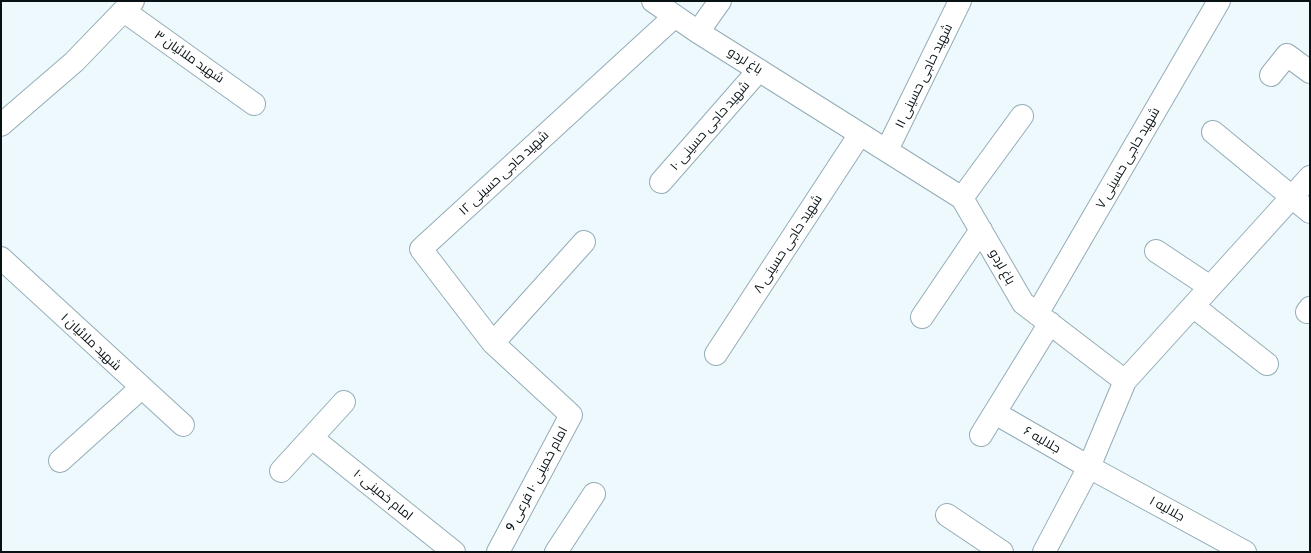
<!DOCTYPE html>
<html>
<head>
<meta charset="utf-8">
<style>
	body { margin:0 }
	#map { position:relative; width:1311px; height:553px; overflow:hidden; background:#eef9fd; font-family:Cabin,sans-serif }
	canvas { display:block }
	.frame { position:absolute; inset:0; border:2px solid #081215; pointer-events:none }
</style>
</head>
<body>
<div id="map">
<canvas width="1311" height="553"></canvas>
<div class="frame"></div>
</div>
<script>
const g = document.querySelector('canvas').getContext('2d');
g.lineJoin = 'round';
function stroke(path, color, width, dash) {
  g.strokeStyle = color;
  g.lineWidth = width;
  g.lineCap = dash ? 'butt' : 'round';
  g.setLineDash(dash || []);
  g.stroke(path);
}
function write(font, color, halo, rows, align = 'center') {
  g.font = font + ' Cabin,Cairo,sans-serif';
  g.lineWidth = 3.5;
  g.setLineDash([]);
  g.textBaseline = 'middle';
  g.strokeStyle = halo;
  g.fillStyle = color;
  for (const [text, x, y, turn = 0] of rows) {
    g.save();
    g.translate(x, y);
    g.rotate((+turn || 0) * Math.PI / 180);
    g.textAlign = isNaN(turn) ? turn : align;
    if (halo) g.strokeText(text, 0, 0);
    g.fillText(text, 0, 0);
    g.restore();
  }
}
const minor = new Path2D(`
	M653,1L698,32L962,198L1023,303L1125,381
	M124,11L254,104
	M698,32L720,1
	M1271,75L1287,55L1310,72
	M1,125L74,62L133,1
	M1213,132L1310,212
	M887,150L960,1
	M661,182L759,70
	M962,198L1022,116
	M1156,251L1210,287
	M1,258L183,425
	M1193,306L1267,364
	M1307,312L1310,308
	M1037,314L1219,1
	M922,317L981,230
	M493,343L584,242
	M716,354L860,134
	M995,413L1089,467L1245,552
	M981,435L1050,323
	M312,438L454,552
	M60,461L141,388
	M281,471L344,402
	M947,515L1002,552
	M498,552L571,415L493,343L421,249L675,16
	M556,552L594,494
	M1044,552L1089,467L1125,381L1310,177`);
stroke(minor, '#93acb7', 24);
stroke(minor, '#fff', 22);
write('13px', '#081215', '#fff', [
	["شهید ملائیان ۳",189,57,35],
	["باغ لردو",745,61,32],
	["شهید حاجی حسینی ۱۱",924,76,-64],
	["شهید حاجی حسینی ۱۰",710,126,-49],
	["شهید حاجی حسینی ۷",1128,158,-60],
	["شهید حاجی حسینی ۱۲",504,173,-43],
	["شهید حاجی حسینی ۸",788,244,-57],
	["باغ لردو",1002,267,60],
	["شهید ملائیان ۱",91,342,43],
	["جلالیه ۶",1042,440,30],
	["امام خمینی ۱۰ فرعی 9",537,479,-62],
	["امام خمینی ۱۰",383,495,39],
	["جلالیه ۱",1167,509,29]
]);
</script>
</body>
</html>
